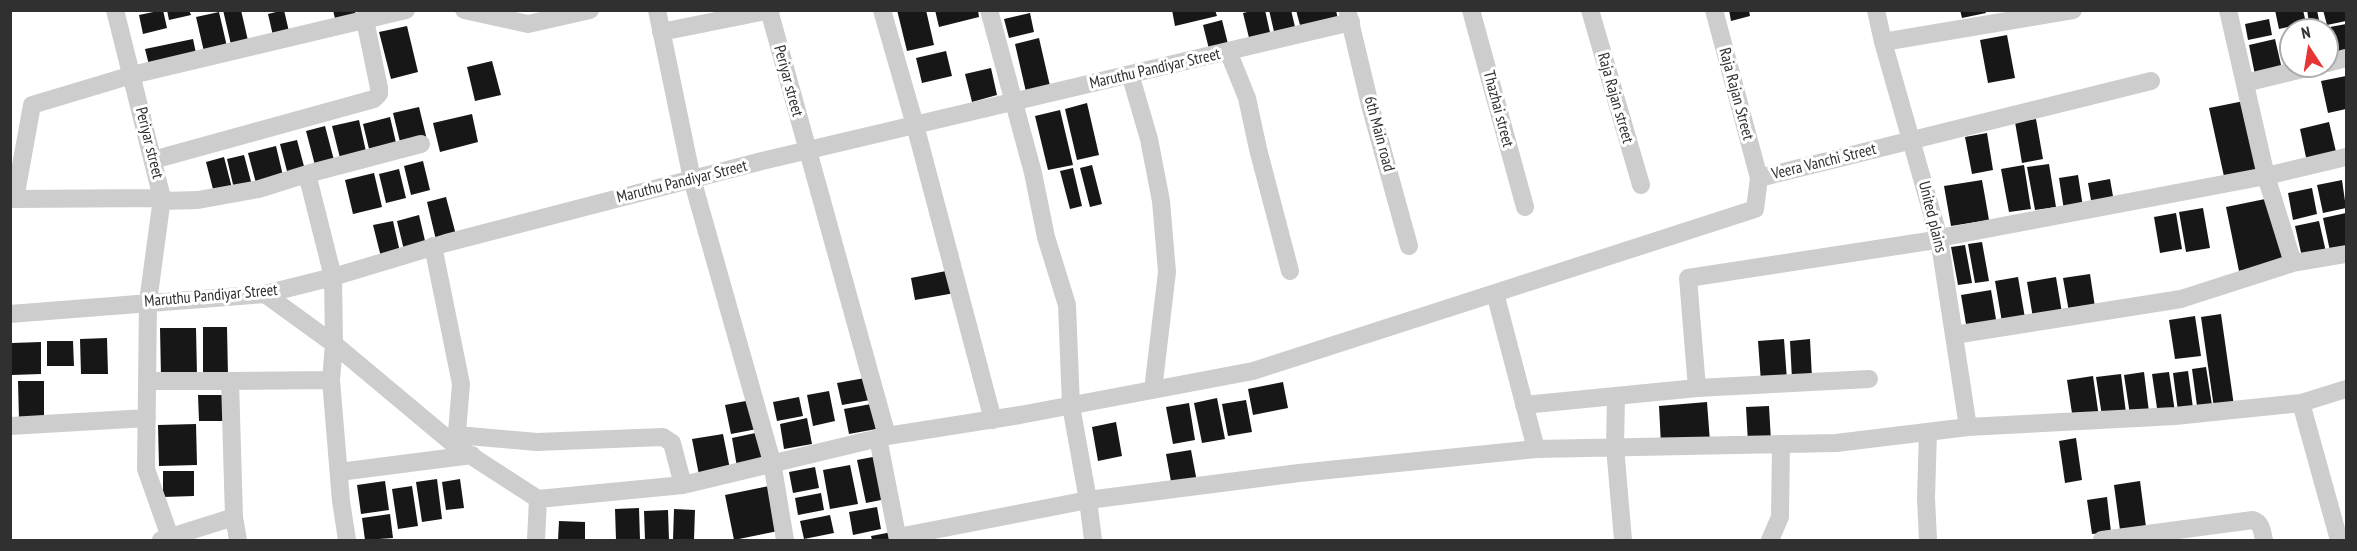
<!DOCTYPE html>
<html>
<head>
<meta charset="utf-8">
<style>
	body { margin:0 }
	#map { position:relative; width:2357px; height:551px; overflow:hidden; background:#fff; font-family:"PT Sans Narrow",sans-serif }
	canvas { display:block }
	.frame { position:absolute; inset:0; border:12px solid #303030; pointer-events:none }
	.north { position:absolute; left:2279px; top:18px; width:60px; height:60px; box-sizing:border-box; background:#fff; border:2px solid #acacac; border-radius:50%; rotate:348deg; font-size:16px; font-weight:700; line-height:24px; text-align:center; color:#303030 }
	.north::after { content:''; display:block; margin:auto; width:21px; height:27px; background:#e63534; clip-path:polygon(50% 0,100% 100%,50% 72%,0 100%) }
</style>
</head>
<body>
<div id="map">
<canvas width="2357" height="551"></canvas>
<div class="frame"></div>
<div class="north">N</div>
</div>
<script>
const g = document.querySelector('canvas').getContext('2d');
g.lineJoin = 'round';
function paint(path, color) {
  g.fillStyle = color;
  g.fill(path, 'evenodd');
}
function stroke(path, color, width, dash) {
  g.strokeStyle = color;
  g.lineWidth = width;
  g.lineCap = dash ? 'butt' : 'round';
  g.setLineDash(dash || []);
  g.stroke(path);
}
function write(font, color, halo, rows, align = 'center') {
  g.font = font + ' "PT Sans Narrow",sans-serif';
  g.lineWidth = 6;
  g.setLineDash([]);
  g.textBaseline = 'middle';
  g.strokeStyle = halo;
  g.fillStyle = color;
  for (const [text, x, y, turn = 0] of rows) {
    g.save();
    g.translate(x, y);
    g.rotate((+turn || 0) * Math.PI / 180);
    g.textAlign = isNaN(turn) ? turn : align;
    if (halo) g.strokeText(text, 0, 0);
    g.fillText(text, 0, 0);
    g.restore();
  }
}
paint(new Path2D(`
	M163,10L167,28L143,34L139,15Z
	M167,10H189L191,15L169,20Z
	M223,10H241L249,45L232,49Z
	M284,10L290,36L274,40L268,14Z
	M333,10H355L356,18L336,23Z
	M897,10H926L934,45L907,51Z
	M935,10H978L979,17L939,27Z
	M1172,10H1215L1217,16L1175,26Z
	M1256,10H1265L1271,37L1250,42L1243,13Z
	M1269,10H1291L1296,31L1275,36Z
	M1296,10H1336L1338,20L1301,29Z
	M1729,10H1749L1750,16L1731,21Z
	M1960,10H1985L1986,13L1962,18Z
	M2275,10H2303L2306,23L2279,29Z
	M2307,10H2317L2319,20L2309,22Z
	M2323,10H2346V21L2327,25Z
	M219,12L228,51L205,56L196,17Z
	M1030,13L1034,32L1009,38L1004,19Z
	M2269,19L2272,35L2248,40L2245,24Z
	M1222,20L1229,48L1210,53L1203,25Z
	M2346,24V54L2336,57L2330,27Z
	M407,26L418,72L391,79L379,32Z
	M2007,35L2015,78L1988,83L1980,40Z
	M2291,37V69H2290L2284,38Z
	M1039,38L1050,86L1026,92L1015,44Z
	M193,39L197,58L150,69L145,49Z
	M2275,39L2282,69L2255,75L2249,45Z
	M946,51L952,76L922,83L916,58Z
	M492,61L501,95L475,101L467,67Z
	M991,68L997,95L972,102L965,74Z
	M2346,76V109L2328,113L2321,81Z
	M2244,101L2260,174L2225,181L2209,108Z
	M1087,103L1099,155L1077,160L1065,109Z
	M419,107L427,140L401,146L393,113Z
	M1060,110L1073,165L1048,170L1035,116Z
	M472,114L478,142L440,152L433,123Z
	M390,117L397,147L370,153L363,124Z
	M2036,119L2043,159L2022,163L2015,122Z
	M359,120L367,156L341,162L332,126Z
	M2329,122L2337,156L2307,162L2300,129Z
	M325,126L335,164L316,169L306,131Z
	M1987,133L1993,170L1972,174L1965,137Z
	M297,140L305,170L288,175L280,144Z
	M276,146L284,180L257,187L248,153Z
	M244,155L253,189L235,193L227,159Z
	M224,157L233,192L215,197L206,162Z
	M423,161L430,190L411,195L404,166Z
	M2049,164L2056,207L2035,210L2027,167Z
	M1092,165L1102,204L1090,207L1080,168Z
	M2024,165L2031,209L2009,212L2001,169Z
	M1073,168L1082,206L1070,209L1060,171Z
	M399,169L406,198L386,203L379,174Z
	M374,173L382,207L353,214L345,180Z
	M2078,175L2083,207L2064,210L2059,178Z
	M2110,179L2114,202L2092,206L2088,183Z
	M1982,180L1989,220L1951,226L1944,186Z
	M2342,180L2346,208L2323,213L2317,185Z
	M2312,188L2317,214L2293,220L2288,193Z
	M446,197L456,235L436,240L427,202Z
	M2270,198L2284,261L2239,271L2226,207Z
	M2203,208L2210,248L2186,252L2179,212Z
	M2176,213L2182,249L2160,253L2154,217Z
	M2346,213V247L2330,251L2323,218Z
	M419,215L426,245L404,250L397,221Z
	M393,221L400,252L381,257L373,225Z
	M2319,221L2326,252L2302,257L2295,226Z
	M1982,242L1989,281L1975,283L1968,244Z
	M1965,245L1972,283L1958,285L1951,247Z
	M951,270L955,293L915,300L911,278Z
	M2090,274L2095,307L2069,312L2063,278Z
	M2018,277L2025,318L2002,322L1995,281Z
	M2056,277L2062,313L2033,318L2027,282Z
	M1991,290L1997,325L1967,330L1961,295Z
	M2221,314L2234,406L2214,408L2201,317Z
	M2195,316L2201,356L2175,359L2169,320Z
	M203,327H227L228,377H203Z
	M160,328H196L197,376L161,377Z
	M107,338L108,374H81L80,339Z
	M1784,339L1787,380L1761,382L1758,341Z
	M1810,339L1812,378L1792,379L1790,341Z
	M47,341H73L74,366H47Z
	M41,342V374L12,375V343Z
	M2206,367L2212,405L2197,406L2192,369Z
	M2188,371L2193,408L2178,411L2173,373Z
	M2144,372L2149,412L2130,415L2124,375Z
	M2169,372L2175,412L2158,415L2152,374Z
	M2121,374L2126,413L2102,416L2096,377Z
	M2093,376L2099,417L2073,420L2067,380Z
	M865,378L870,400L842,405L837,383Z
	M18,381H44V419L19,420Z
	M1283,382L1288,408L1253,415L1248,389Z
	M829,391L835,421L813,426L807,395Z
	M198,395H224L225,421H199Z
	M799,397L803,416L777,421L773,402Z
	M1217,398L1225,439L1202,443L1194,403Z
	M751,400L757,429L731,434L725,405Z
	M1246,400L1252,432L1228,436L1222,404Z
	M1707,402L1710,442L1661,445L1659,406Z
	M1189,403L1195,440L1173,444L1166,407Z
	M871,404L876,429L849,434L844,409Z
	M1769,406L1771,441L1748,443L1746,407Z
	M807,418L812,444L784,449L780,424Z
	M1116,422L1122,456L1098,461L1092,427Z
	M196,424L197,465L159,466L158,425Z
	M760,432L766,461L737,467L732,438Z
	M723,434L730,469L699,475L692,439Z
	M2076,438L2082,480L2065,483L2059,441Z
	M1191,450L1197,482L1172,487L1166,454Z
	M878,456L886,499L866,503L857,460Z
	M850,465L858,504L830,509L823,470Z
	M815,467L819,488L793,493L789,472Z
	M163,471H194V496L163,497Z
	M437,479L442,519L422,522L416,482Z
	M460,479L464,508L446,510L442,482Z
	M385,481L389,510L361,514L357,485Z
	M2140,481L2146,527L2120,530L2114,485Z
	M412,486L418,526L398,529L392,489Z
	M769,486L778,531L734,540L725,495Z
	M821,493L824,510L798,515L795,498Z
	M2107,497L2111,532L2092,534L2087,500Z
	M877,507L881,529L853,535L849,512Z
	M639,508L640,540H616L615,509Z
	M674,509L695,510L694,540H673Z
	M668,510L669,540H645L644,511Z
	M390,514L393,538L365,540L362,518Z
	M830,515L834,533L804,539L800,521Z
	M559,521L585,522V540H558Z
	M892,532L893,540H872L871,536Z`), '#171717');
stroke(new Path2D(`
	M464,10L528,24L590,10
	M657,10L692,179L772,462L785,540
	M882,10L915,125L993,420
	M989,10L1033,173L1046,237L1067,305L1071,406L1088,500L1093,540
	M1471,10L1525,207
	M1590,10L1641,185
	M1714,10L1759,178
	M1876,10L1883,42L1939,238L1968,427
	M1348,13L1370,105L1409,246
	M661,32L771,10
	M1883,42L2073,10
	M1228,51L1247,98L1258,149L1290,271
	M2327,63L2346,58
	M1130,74L1149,139L1161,201L1167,272L1153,390
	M2245,83L2315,66
	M153,160L374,99L379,94V88L365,20
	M307,174L333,277L334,344L331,380
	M162,198L148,302L146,469L170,537
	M10,199L162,198L115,10
	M15,199L32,105L132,75L406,10
	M162,201L198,200L259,189L307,174L421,144
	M433,246L461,384L456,444
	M2293,263L2346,254
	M1495,293L1755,209L1759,178L2151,81
	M265,294L334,344L456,446L538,499L536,540
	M10,314L265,294L333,277L446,243L762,161L1351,22
	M1954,335L2181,299L2293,263L2266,176L2346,157
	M147,381H230
	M1697,388L1869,379
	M1616,396L1615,447L1623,540
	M2301,403L2339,540
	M1524,405L1697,388L1688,278L1929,241L1939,238L2266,176L2228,10
	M10,426L147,418
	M1928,432L1926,498L1928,540
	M457,435L537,442L663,437L672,443L683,485
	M887,436L1020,415L1253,371L1495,293L1536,449L1836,443L1968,427L2175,416L2301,403L2346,389
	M878,438L898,540
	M339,472L472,455
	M538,499L683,485L887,436L769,10
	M234,517L230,381L331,380L341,501L347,540
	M898,537L1088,500L1299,473L1536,449
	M161,540L234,517L238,540
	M1770,540L1780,517L1781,444
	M2102,540L2253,520C2262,523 2262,532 2264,540`), '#cdcdcd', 18);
write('16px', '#303030', '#fff', [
	["Maruthu Pandiyar Street",1155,69,-13],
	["Periyar street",788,81,75],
	["Raja Rajan Street",1736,94,75],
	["Raja Rajan street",1615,98,74],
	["Thazhai street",1498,109,75],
	["6th Main road",1379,134,75],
	["Periyar street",149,143,76],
	["Veera Vanchi Street",1824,162,-14],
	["Maruthu Pandiyar Street",682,182,-14],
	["United plains",1932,217,76],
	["Maruthu Pandiyar Street",211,296,-5]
]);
</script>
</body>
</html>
